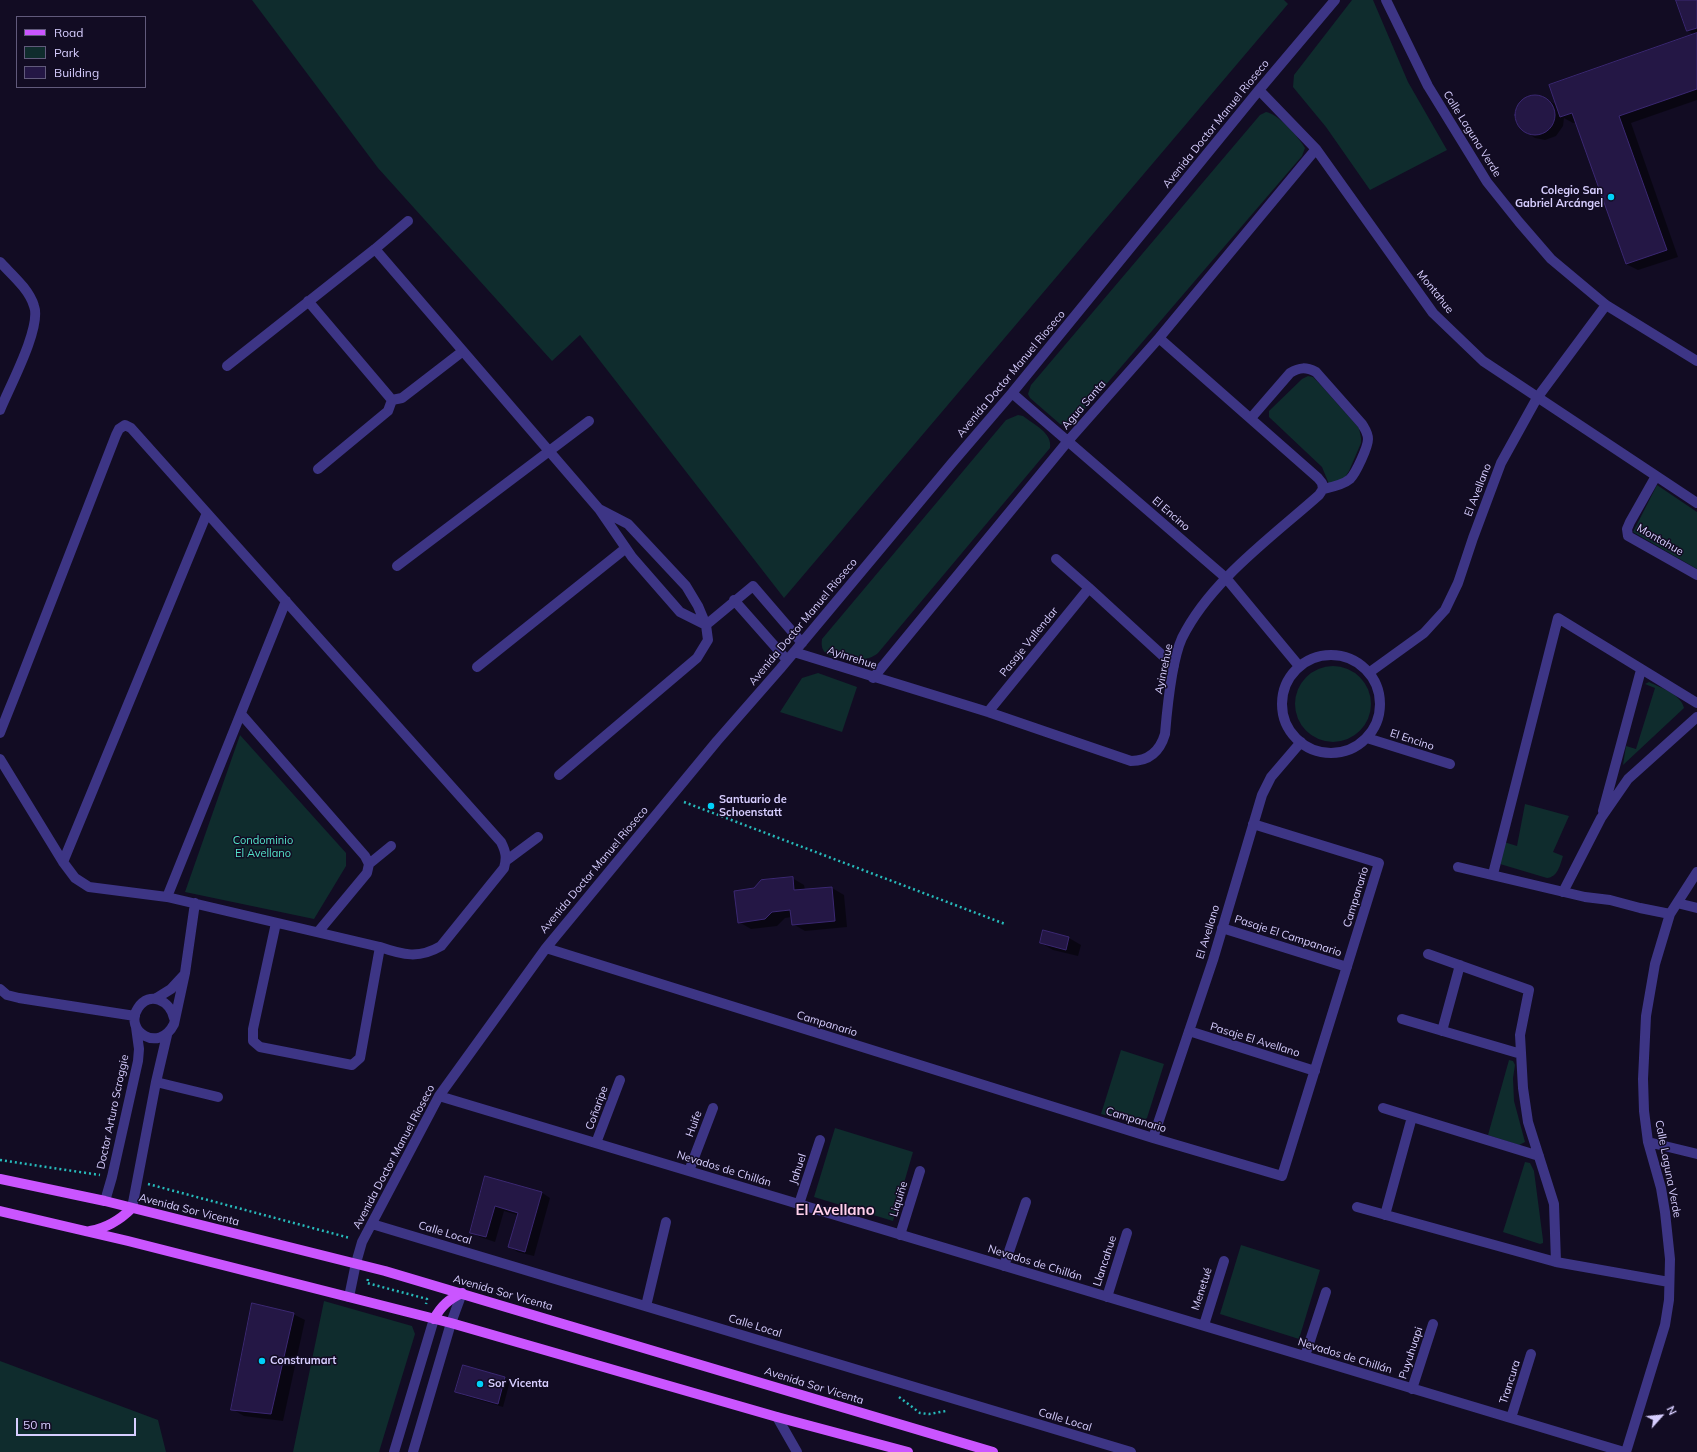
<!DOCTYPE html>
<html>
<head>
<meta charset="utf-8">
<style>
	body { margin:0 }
	#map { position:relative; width:1697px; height:1452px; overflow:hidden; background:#120c23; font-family:Mulish,sans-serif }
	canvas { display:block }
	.legend { position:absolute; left:16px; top:16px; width:130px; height:72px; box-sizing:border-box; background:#120c23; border:1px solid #615a7b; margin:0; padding:5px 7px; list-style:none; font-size:12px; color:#d7ceff }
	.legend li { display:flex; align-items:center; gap:8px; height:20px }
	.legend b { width:20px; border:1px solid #615a7b }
	.north { position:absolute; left:1641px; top:1396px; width:40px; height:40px; -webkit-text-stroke:3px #120c23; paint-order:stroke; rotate:63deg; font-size:11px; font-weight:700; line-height:16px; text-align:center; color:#d7ceff }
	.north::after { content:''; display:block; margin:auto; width:14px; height:18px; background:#d7ceff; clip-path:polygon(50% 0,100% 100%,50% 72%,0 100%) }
	.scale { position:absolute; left:16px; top:1418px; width:120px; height:18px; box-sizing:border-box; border:2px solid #d7ceff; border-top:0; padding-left:5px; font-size:12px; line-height:14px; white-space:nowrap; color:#d7ceff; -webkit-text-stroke:3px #120c23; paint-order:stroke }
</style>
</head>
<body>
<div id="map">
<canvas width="1697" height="1452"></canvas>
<ul class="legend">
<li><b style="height:5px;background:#ca55ff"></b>Road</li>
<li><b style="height:11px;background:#0f2c2d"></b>Park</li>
<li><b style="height:11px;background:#241745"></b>Building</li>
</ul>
<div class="north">N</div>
<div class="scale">50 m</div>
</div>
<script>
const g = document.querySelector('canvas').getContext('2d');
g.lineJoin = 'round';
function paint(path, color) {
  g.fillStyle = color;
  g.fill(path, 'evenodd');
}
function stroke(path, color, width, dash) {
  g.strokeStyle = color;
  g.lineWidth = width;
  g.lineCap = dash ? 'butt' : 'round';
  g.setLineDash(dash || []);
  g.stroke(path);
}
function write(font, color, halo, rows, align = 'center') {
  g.font = font + ' Mulish,sans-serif';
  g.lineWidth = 3;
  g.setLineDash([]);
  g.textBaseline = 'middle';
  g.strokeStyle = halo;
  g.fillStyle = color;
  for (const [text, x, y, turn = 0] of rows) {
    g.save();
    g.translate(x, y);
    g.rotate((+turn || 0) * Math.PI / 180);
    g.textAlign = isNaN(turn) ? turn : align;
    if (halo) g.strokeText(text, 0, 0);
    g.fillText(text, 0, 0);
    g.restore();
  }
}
paint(new Path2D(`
	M252,0H1284L1288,4L784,598L580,335L552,361L378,168Z
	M1352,0H1373L1408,82L1447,150L1370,190L1326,127L1293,87L1294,75Z
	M1266,112C1277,113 1299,137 1305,148L1302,156L1073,423L1069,426L1060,424L1030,398L1028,394L1031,385L1260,115Z
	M1308,376L1313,377L1318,382L1359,428L1361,438V443L1349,471L1344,479L1329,484L1322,467L1269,417V411L1302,379Z
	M1018,415L1023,416C1033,424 1053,433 1050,448L878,653C864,665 844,657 828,655C822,651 821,646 822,639L1006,420Z
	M1657,485L1697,512V569L1633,532Z
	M1295 704a38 38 0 1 1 76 0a38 38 0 1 1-76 0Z
	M818,673L857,687L842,732L780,712L802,678Z
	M1649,682C1661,688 1681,694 1684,708L1623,765L1626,746L1636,749L1655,688L1645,684Z
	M240,735L346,853V866L314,919L185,892Z
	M1525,804L1569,816L1553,852L1563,856C1560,865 1558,877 1547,878L1500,864L1504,842L1517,846Z
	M1121,1050L1164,1064L1147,1118L1139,1123L1101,1114Z
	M1509,1060L1513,1061L1515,1065L1513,1078L1514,1101L1525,1142L1519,1145L1488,1135Z
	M835,1128L913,1152L893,1221L814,1197Z
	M1525,1162L1530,1163L1534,1171L1543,1240V1243L1540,1244L1503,1232Z
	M1241,1245L1320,1270L1299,1339L1220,1314Z
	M324,1301L412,1326L415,1334L379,1452H293Z
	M0,1361L158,1420L166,1452H0Z`), '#0f2c2d');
paint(new Path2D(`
	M1677,0H1697V100L1631,123L1678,257L1638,270L1626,264L1577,122L1573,123L1564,118L1563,126L1556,136L1545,140L1535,138L1526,132L1519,126L1515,116L1517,106L1520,101L1531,96L1537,95L1557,105L1695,35L1688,31Z
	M792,878L804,885L805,890L832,888L844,895L847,927L805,931L793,924L792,917L785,918L777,926L751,929L739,922L754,889Z
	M1044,931L1069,938L1081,945L1078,956L1053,950L1041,943Z
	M486,1177L541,1192L550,1198L534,1256L518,1252L509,1247L518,1215L504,1211L495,1242L480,1237L471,1232Z
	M293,1314L305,1320L283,1421L244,1416L232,1409Z
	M464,1366L505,1378L510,1381L503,1407L462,1395L456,1391Z`), '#0007');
const building = new Path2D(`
	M1676,0H1697V28L1687,31Z
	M1697,33V89L1619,116L1667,250L1626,264L1572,113L1560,117L1549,85Z
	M1515 115a20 20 0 1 1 40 0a20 20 0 1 1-40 0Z
	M793,877L794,890L832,887L835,921L792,925L790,910L772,912L765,919L738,923L734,891L754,888L761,880Z
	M1043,930L1069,937L1066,950L1040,943Z
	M485,1176L542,1192L525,1252L508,1247L518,1213L495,1206L486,1237L470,1233Z
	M252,1303L294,1313L271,1414L231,1410Z
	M463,1365L505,1377L498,1404L455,1392Z`);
paint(building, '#241745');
stroke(building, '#3b2872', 1);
stroke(new Path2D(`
	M684,802L1005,924
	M0,1160L100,1175
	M148,1184L350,1238
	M368,1279L367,1283L427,1299L426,1304
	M899,1397L920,1413L929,1414L946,1411`), '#27baba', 2.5, [2, 3]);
stroke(new Path2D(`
	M1386,0L1428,86L1487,182L1519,222L1551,259L1606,305L1697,361
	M1259,90L1316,149L1433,313L1483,361L1697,503
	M375,249L599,509
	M0,262C12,275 29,289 34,306C42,327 9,388 0,410
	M308,301L392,400L388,411L318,469
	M227,366L375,249L408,221
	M1012,393L1226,578L1299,666
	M392,400L402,398L463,351
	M1251,418L1290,373C1300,367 1306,367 1316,372L1362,424C1365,429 1368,433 1368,439C1368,447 1356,473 1350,479C1343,485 1332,487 1323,489
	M1656,476L1630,522L1627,529L1628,536L1697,575
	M1056,559L1089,588
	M397,566L589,421
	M734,600L787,660
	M706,625L753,586L802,643
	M794,652L988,712L1131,761C1149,761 1160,751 1165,734C1167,710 1172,660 1182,638C1210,581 1272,537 1319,495L1323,489L1322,483L1318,478L1159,338
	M1282 704a49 49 0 1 1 98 0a49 49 0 1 1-98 0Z
	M477,667L626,548
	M1370,672L1424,633L1445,610L1458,583L1473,538L1501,463L1537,398L1606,305
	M873,678L1068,441L1159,338L1316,149
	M988,712L1089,588L1174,666
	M241,714L365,856L369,864L367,873L318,932
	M0,733L116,435L119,429L125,425L131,428L501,842C506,852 507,858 504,868L441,946C419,959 403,955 380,947L167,897L89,887L75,878L63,862L0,759
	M1367,738L1450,764
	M559,775L697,658L708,640L706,625L698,606L686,586L628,524L599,509L632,557L680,612L706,625
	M1603,811L1641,670
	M507,860L538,837
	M63,862L207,513
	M369,864L391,846
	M1458,867L1585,897L1610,900L1640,908L1670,914
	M1493,874L1558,618L1697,703
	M1563,892L1601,818L1628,779L1697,717
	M167,897L286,601
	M1677,903L1697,908
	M276,923L253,1029V1041L260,1047L352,1065L360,1058L380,947
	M1222,928L1347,967
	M546,948L1153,1138L1282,1176L1379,863L1253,824
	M1428,954L1529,990L1520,1035L1523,1088L1528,1122L1554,1204L1556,1262
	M0,989L7,995L19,998L135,1016
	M155,999L171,989L184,975
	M174,1018C170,1001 150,990 138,1008C123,1031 159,1054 174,1024L185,973L195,903
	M1402,1019L1521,1054
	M1189,1031L1315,1071
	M1442,1031L1460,965
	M156,1082L218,1097
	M439,1096L1624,1452
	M1383,1108L1539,1156
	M1153,1138L1213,960L1262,795L1271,777L1301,742
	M1648,1142L1697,1154
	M596,1143L620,1080
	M689,1171L713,1108
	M105,1201L112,1177L138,1061L139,1049L136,1027
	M799,1204L820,1140
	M1357,1207L1556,1262L1669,1282
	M132,1208L156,1082L167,1035
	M1385,1215L1412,1117
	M372,1224L1131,1452
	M900,1235L920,1171
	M1004,1266L1026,1202
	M349,1297L356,1263L362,1242L439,1096L546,948L717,741L780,669L952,463L1012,393L1259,90L1335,0
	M1107,1297L1127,1233
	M646,1306L666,1222
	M1204,1325L1224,1261
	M1305,1356L1326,1292
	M1412,1389L1433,1324
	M777,1417L797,1452
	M1511,1418L1531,1354
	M394,1452L434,1319
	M413,1452L451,1323L462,1293
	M1626,1452L1665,1325L1669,1300L1670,1259L1665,1212L1661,1188L1648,1142L1644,1111L1643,1079L1646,1016L1655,964L1670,914L1697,872`), '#3d3585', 10);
stroke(new Path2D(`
	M0,1179L105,1201L385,1271L993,1452
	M0,1211L128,1241L451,1323L777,1417L908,1452
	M90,1231C107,1228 120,1220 132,1208
	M434,1319C441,1306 449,1299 462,1293`), '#ca55ff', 10);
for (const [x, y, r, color] of [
	[1611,197,4,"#00d1f9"],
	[711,806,4,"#00d1f9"],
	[262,1361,4,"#00d1f9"],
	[480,1384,4,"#00d1f9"]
]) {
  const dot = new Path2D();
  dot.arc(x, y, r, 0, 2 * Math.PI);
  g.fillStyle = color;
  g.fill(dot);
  stroke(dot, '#120c23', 1.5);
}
write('11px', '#d7ceff', '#120c23', [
	["Avenida Doctor Manuel Rioseco",1216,124,-51],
	["Calle Laguna Verde",1472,134,58],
	["Montahue",1435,292,51],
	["Avenida Doctor Manuel Rioseco",1011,374,-50],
	["Agua Santa",1084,405,-49],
	["El Avellano",1478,490,-69],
	["El Encino",1171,514,41],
	["Montahue",1660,540,30],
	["Avenida Doctor Manuel Rioseco",803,622,-50],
	["Pasaje Vallendar",1029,642,-51],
	["Ayinrehue",852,658,18],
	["Ayinrehue",1164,669,-78],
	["El Encino",1412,740,18],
	["Avenida Doctor Manuel Rioseco",594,870,-50],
	["Campanario",1356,897,-73],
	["El Avellano",1208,932,-73],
	["Pasaje El Campanario",1288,936,18],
	["Campanario",827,1024,17],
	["Pasaje El Avellano",1255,1040,17],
	["Coñaripe",597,1108,-70],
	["Doctor Arturo Scroggie",113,1112,-78],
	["Campanario",1136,1120,17],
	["Huife",694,1124,-70],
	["Avenida Doctor Manuel Rioseco",394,1157,-62],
	["Nevados de Chillán",724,1169,17],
	["Jahuel",798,1169,-72],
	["Calle Laguna Verde",1668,1169,79],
	["Liquiñe",899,1199,-73],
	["Avenida Sor Vicenta",189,1210,14],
	["Calle Local",445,1233,17],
	["Llancahue",1105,1261,-72],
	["Nevados de Chillán",1035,1263,17],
	["Menetué",1202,1289,-72],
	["Avenida Sor Vicenta",503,1293,16],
	["Calle Local",755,1326,17],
	["Puyuhuapi",1411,1353,-72],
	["Nevados de Chillán",1345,1356,17],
	["Trancura",1510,1382,-72],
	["Avenida Sor Vicenta",814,1386,17],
	["Calle Local",1065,1420,17]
]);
write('bold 11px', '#d7ceff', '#120c23', [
	["Colegio San",1603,191,"right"],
	["Gabriel Arcángel",1603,204,"right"],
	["Santuario de",719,800],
	["Schoenstatt",719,813],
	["Construmart",270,1361],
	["Sor Vicenta",488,1384]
], 'left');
write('11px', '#54e5ca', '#120c23', [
	["Condominio",263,841],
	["El Avellano",263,854]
]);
write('bold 15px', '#ffd0eb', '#120c23', [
	["El Avellano",835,1210]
]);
</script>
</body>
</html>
